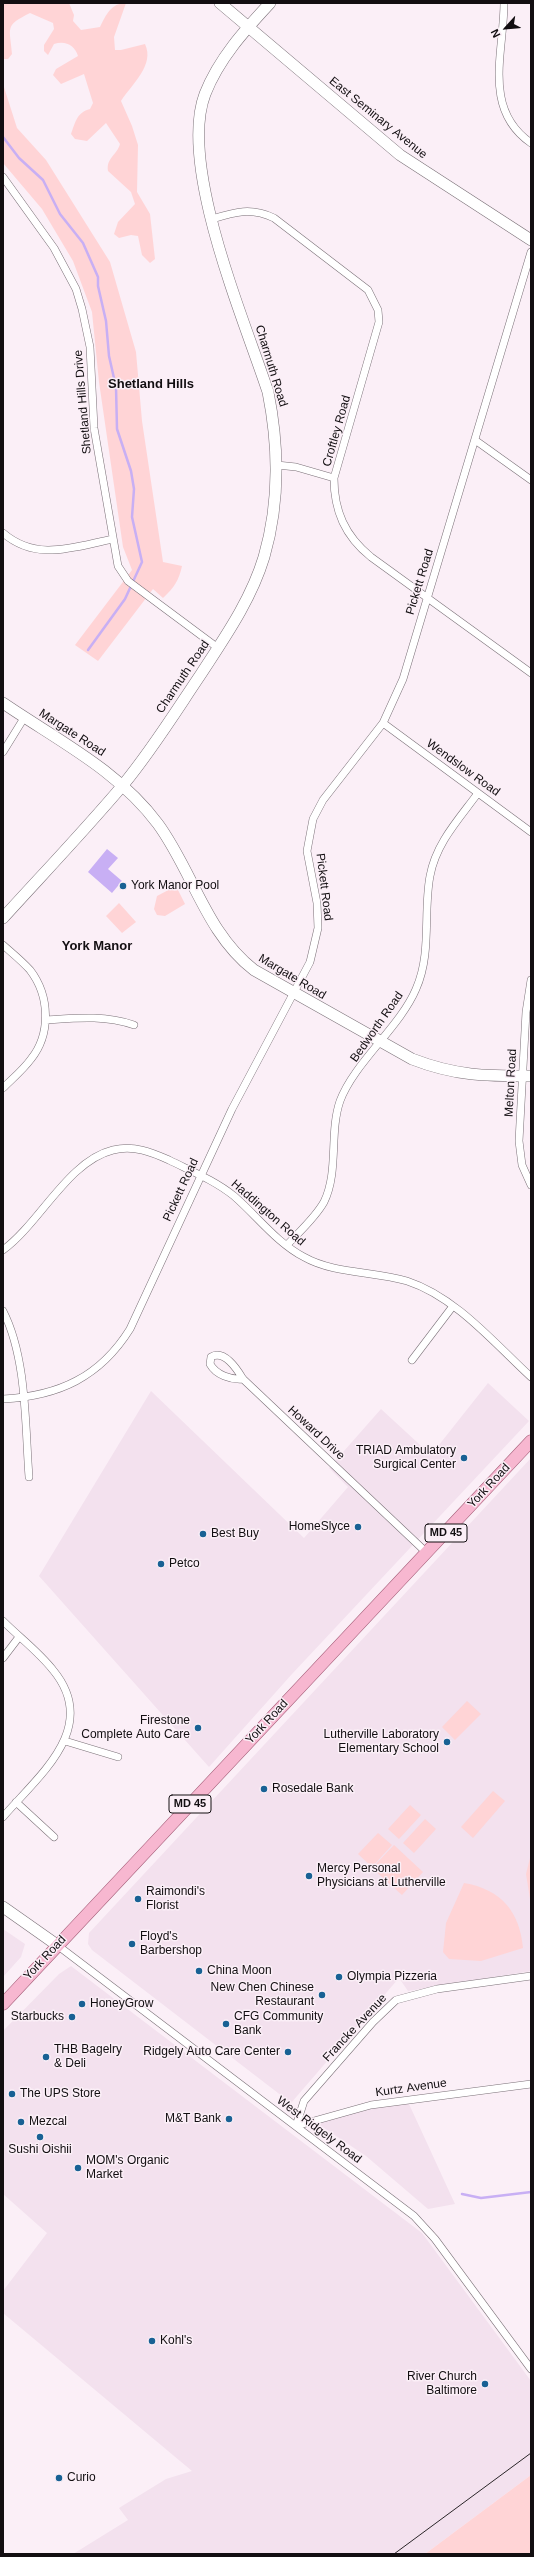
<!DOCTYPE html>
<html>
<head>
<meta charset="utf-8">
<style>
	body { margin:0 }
	#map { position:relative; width:534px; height:2557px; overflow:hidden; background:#fbeff7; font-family:Helvetica,sans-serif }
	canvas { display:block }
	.frame { position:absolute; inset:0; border:4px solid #120e11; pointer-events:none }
	.north { position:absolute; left:486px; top:8px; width:40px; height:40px; -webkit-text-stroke:3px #fbeff7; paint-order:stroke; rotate:243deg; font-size:11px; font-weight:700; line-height:16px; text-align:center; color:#120e11 }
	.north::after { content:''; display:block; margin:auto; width:14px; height:18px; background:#120e11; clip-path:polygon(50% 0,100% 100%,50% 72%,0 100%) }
</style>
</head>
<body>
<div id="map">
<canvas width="534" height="2557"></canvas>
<div class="frame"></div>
<div class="north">N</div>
</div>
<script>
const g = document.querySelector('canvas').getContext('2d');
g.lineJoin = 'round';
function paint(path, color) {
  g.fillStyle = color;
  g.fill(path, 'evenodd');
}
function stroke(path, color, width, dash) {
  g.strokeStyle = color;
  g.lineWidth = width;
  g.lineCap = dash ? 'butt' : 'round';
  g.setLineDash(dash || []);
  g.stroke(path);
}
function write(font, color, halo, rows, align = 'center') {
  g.font = font + ' Helvetica,sans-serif';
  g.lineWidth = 3;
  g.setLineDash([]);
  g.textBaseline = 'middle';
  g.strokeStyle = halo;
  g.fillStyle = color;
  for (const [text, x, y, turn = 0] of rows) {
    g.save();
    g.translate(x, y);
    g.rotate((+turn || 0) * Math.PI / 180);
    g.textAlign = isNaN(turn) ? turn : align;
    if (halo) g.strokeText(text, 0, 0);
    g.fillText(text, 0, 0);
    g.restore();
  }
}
paint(new Path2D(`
	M488,1383L529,1421L292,1674L209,1767L39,1576L151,1391L304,1538L348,1487L329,1468L381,1409L431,1455Z
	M531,1458V1971L408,1991L399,1978L291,2103L92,1950L88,1944L89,1933Z
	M3,1929L25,1944L21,1957L3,1977Z
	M71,1966L422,2233L531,2381V2475L425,2554H73L128,2520L119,2508L166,2479L192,2471L3,2313V2291L47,2233L3,2194V2031L59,1974Z
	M408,2102L415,2117L455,2204L428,2209L366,2156L309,2118Z`), '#f3e1ee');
paint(new Path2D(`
	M3,3H69L74,15L73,21L81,30L100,27C106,15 111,3 126,3L114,37L115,50H121L145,44C155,65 132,84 121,101L132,126L138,145L137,192L150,214L155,259L150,263L142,255L138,236L131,235L119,238L114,234L118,222L135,204L131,192L108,171C106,158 117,155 120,144L106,123L87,141L75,139L71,134C75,123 77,112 90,109L93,103L84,74L61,84L53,75L56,69L78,56C75,45 65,40 54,44L48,55L44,51V45L54,29L53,23L30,13C4,26 10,27 12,54L8,59H3Z
	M3,84L17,128L46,160L110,262L136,352L142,421L163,562L182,566C179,580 174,588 163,598L153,589L98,661L75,645L132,570L123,547L99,382L92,312L73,261L42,209L3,163Z
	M176,886L185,904L165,916L157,915L154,909L157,896Z
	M119,903L136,922L122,933L106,916Z
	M467,1701L481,1714L455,1740L442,1727Z
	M493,1791L505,1801L473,1838L461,1827Z
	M410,1805L421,1815L399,1839L388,1829Z
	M425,1819L436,1829L414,1853L403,1843Z
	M378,1833L392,1845L372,1867L358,1854Z
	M394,1845L423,1872L402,1895L372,1868Z
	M531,1854V1905L526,1874Z
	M464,1883C501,1889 520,1912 523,1948L481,1961L449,1959L443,1952L446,1923Z
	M531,2475V2554H425Z`), '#ffd4d6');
paint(new Path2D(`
	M107,849L118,858L108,869L122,881L112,893L88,872Z`), '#c8aff4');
stroke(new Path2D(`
	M3,137L19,158L43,180L60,214L83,243L98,277V286L106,321L109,356L116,387L117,429L131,471L134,489L132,517L142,562L125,599L88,650
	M462,2194L481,2198L531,2192`), '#c8aff4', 2.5);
const street = new Path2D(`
	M504,3C504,52 482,109 531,143
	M3,177L54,248L76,289L82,309L90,347L94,428L118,566L128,581L218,648
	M212,219C235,212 251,207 274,218L368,290L378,310L379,322L334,478C334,511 345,536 371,557L531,673
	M475,440L531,480
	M277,465L296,467L334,478
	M3,533C37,562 73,547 113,539
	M383,723L531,832
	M3,752L24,718
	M3,945C12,953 22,961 30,970C50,996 51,1034 31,1059C23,1070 12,1079 3,1088
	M531,980L526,1012L519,1141L522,1165L531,1185
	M46,1020C77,1018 104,1015 134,1025
	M287,1245C299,1232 315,1218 324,1202C339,1171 329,1133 340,1101C354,1063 400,1027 416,989C432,953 423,913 430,876C436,843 459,819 478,793
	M3,1250C40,1223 68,1161 113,1150C134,1145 151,1152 169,1160C191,1171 214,1180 234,1196C257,1216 277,1243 304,1257C334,1274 374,1271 407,1281C456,1297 494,1343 531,1377
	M3,1311C27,1358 25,1425 29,1477
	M412,1360L453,1306
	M243,1379C231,1380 216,1375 210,1364L211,1357C224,1349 237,1369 243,1379L427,1553
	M3,1399C59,1396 100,1377 130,1329L232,1109L310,962L318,928L317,903L307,851L313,819L323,800L383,723L403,679L531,252
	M3,1621C19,1637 39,1652 53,1670C101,1728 38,1776 3,1817
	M3,1658L19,1637
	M65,1741L118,1757
	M16,1802L54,1837
	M57,1945L414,2216L435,2239L531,2369
	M296,2126L304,2101L373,2022L396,2000L437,1989L531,1976
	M296,2126L371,2105L531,2084`);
const secondary = new Path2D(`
	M220,3L400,155L531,240
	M3,703C57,740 118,770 158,824C193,872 206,933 254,970L412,1059C456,1076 485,1076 531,1076
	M3,918C43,874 85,830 123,785C152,750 176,711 201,674C225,637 251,600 264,557C280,502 279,447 268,392C244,319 178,165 205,94C219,58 245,30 270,3
	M3,1907L57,1945`);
const primary = new Path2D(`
	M3,2004L531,1441`);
stroke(street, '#7a7077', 8);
stroke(secondary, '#7a7077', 12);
stroke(primary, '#a45d78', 13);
stroke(street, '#fff', 7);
stroke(secondary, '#fff', 11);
stroke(primary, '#f7b7d0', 12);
stroke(new Path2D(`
	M394,2554L531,2453`), '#2b2629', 1);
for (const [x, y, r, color] of [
	[123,886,4,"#186194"],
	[464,1458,4,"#186194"],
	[358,1527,4,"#186194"],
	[203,1534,4,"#186194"],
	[161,1564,4,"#186194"],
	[198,1728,4,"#186194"],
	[447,1742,4,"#186194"],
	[264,1789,4,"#186194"],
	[309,1876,4,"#186194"],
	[138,1899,4,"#186194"],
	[132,1944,4,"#186194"],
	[199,1971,4,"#186194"],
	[339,1977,4,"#186194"],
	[322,1995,4,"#186194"],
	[82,2004,4,"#186194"],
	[72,2017,4,"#186194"],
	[226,2024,4,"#186194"],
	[288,2052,4,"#186194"],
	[46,2057,4,"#186194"],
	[12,2094,4,"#186194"],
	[229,2119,4,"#186194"],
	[21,2122,4,"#186194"],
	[40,2137,4,"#186194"],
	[78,2168,4,"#186194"],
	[152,2341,4,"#186194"],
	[485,2384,4,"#186194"],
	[59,2478,4,"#186194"]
]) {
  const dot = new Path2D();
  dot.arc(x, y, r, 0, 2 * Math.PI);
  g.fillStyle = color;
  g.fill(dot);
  stroke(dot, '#fbeff7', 1.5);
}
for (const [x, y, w] of [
	[446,1533,42],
	[190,1804,42]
]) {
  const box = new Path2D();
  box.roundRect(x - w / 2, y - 9, w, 18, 3);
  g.fillStyle = '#fbeff7';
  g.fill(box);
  stroke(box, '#120e11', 1);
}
write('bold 11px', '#120e11', null, [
	["MD 45",446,1533],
	["MD 45",190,1804]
]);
write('12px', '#120e11', '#fbeff7', [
	["East Seminary Avenue",378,118,39],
	["Charmuth Road",271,366,73],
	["Shetland Hills Drive",83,402,-95],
	["Croftley Road",337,431,-74],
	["Pickett Road",420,582,-73],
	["Charmuth Road",183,677,-56],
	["Margate Road",72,733,33],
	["Wendslow Road",463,768,36],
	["Pickett Road",324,887,83],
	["Margate Road",292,977,31],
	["Bedworth Road",377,1027,-55],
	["Melton Road",511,1083,-87],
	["Pickett Road",181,1190,-65],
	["Haddington Road",268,1213,41],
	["Howard Drive",316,1433,43],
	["York Road",489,1486,-47],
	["York Road",267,1722,-47],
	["York Road",45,1958,-47],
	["Francke Avenue",355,2028,-47],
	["Kurtz Avenue",411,2088,-8],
	["West Ridgely Road",319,2130,37]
]);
write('12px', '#120e11', '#fbeff7', [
	["York Manor Pool",131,886],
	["TRIAD Ambulatory",456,1451,"right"],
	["Surgical Center",456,1465,"right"],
	["HomeSlyce",350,1527,"right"],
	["Best Buy",211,1534],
	["Petco",169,1564],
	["Firestone",190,1721,"right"],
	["Complete Auto Care",190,1735,"right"],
	["Lutherville Laboratory",439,1735,"right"],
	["Elementary School",439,1749,"right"],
	["Rosedale Bank",272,1789],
	["Mercy Personal",317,1869],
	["Physicians at Lutherville",317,1883],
	["Raimondi's",146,1892],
	["Florist",146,1906],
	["Floyd's",140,1937],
	["Barbershop",140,1951],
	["China Moon",207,1971],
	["Olympia Pizzeria",347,1977],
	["New Chen Chinese",314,1988,"right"],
	["Restaurant",314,2002,"right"],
	["HoneyGrow",90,2004],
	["Starbucks",64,2017,"right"],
	["CFG Community",234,2017],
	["Bank",234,2031],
	["THB Bagelry",54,2050],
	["& Deli",54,2064],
	["Ridgely Auto Care Center",280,2052,"right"],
	["The UPS Store",20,2094],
	["M&T Bank",221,2119,"right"],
	["Mezcal",29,2122],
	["Sushi Oishii",40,2150,"center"],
	["MOM's Organic",86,2161],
	["Market",86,2175],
	["Kohl's",160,2341],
	["River Church",477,2377,"right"],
	["Baltimore",477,2391,"right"],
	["Curio",67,2478]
], 'left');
write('bold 13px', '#120e11', '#fbeff7', [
	["Shetland Hills",151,384],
	["York Manor",97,946]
]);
</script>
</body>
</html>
